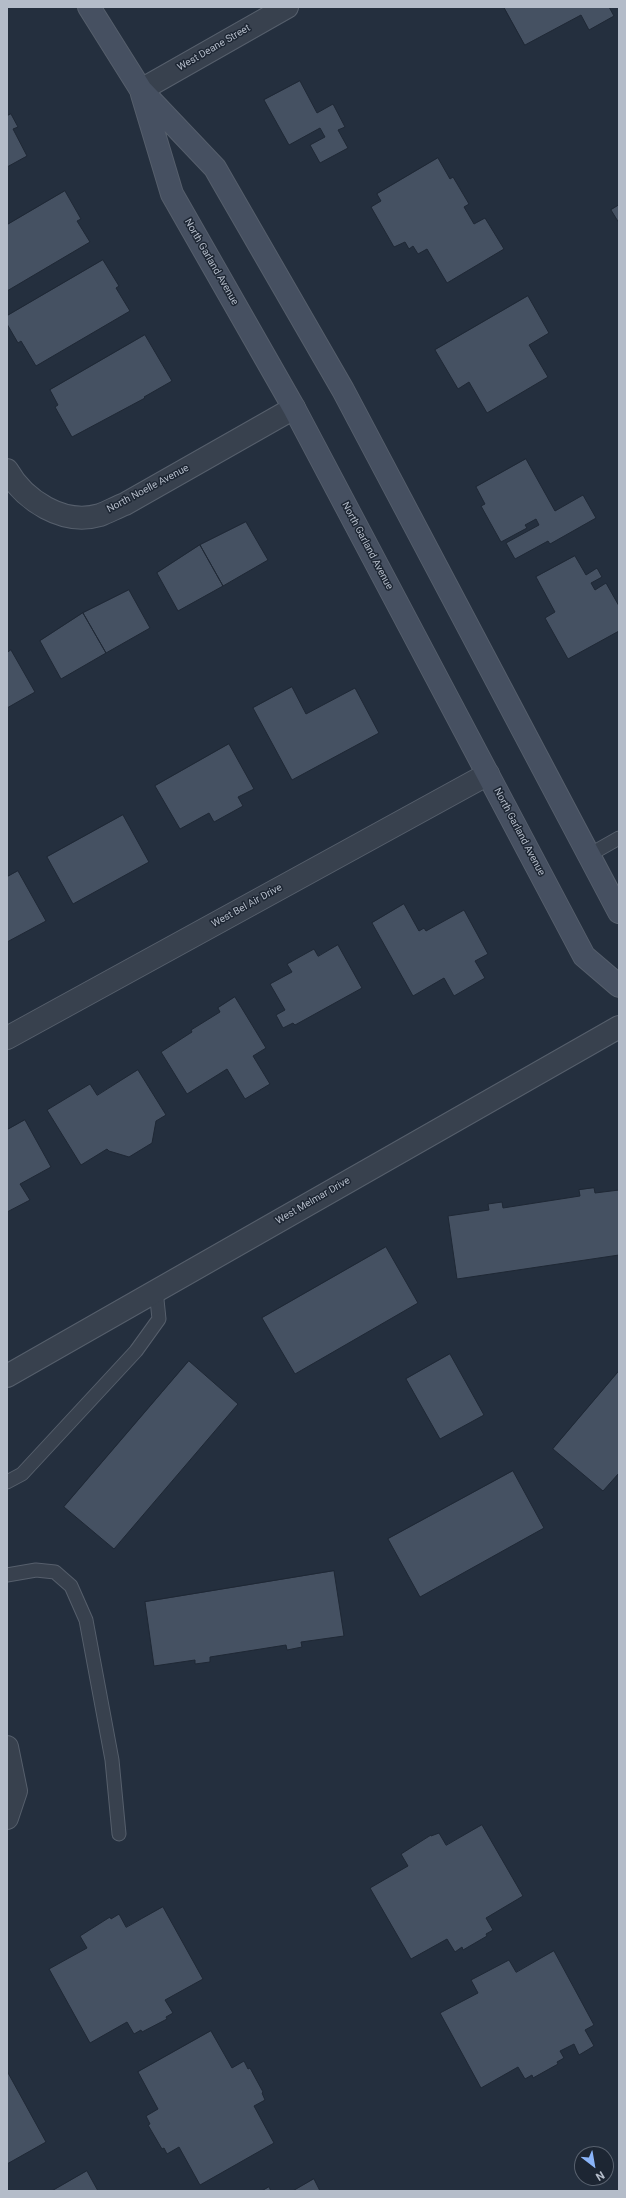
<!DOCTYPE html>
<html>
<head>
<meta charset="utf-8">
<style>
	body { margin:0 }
	#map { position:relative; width:626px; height:2198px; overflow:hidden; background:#242f3e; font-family:Roboto,sans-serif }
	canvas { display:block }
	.frame { position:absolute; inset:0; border:8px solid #b4bcc9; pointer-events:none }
	.north { position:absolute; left:574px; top:2146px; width:40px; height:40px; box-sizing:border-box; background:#1d2633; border:1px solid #59626f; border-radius:50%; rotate:149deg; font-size:11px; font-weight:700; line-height:16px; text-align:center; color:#b4bcc9 }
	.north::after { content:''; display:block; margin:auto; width:14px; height:18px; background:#8ab4f8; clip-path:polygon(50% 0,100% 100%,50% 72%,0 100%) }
</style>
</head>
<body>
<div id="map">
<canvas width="626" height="2198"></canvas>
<div class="frame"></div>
<div class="north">N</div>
</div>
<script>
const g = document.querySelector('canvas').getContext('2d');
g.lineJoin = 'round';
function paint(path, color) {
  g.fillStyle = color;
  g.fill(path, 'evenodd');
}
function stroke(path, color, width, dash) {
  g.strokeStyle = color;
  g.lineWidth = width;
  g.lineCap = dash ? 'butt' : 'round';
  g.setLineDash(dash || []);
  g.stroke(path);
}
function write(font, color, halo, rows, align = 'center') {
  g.font = font + ' Roboto,sans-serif';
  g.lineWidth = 3;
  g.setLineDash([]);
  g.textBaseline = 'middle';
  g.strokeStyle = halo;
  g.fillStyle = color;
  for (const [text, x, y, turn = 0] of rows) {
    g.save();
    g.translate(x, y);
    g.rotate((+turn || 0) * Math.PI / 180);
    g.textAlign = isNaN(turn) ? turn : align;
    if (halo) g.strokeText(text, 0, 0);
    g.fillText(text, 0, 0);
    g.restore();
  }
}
const building = new Path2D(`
	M504,7H609L614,16L589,30L581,15L525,45Z
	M300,81L317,113L333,104L345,127L338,130L348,148L320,163L310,145L325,137L320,128L289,145L264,100Z
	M11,114L18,127L13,129L27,156L7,167V116Z
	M438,158L450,179L453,177L469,204L464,207L474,224L485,218L504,249L447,283L427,249L418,254L413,246L409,249L405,242L394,247L371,207L381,201L377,194Z
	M65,191L81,219L77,221L90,242L7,291V225Z
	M619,205V223L611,210Z
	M103,260L119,286L116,288L130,311L36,366L21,341L18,343L7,324V316Z
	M528,296L549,333L529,345L548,377L487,413L469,382L458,389L435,350Z
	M145,335L172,381L144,397L145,398L72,437L55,407L58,405L50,390Z
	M526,459L555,511L583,495L596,518L550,544L548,541L515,559L506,543L539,525L536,519L525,525L527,528L501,542L481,506L485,504L476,487Z
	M246,522L268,560L223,586L200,545Z
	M200,545L223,586L178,611L157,573Z
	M575,556L586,575L597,568L602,577L591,583L595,590L606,583L619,606V631L568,659L545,618L555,612L536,577Z
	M129,590L150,628L106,653L83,613Z
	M83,613L106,653L61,679L40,641Z
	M11,650L35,692L7,708V653Z
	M292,687L306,714L355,688L379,733L292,780L253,708Z
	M229,744L254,789L238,797L243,806L214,822L209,813L180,829L155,786Z
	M123,815L149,862L73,904L47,857Z
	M18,871L46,921L7,942V877Z
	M404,904L419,931L424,928L426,931L464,910L488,954L475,961L485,978L454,996L444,978L413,996L372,923Z
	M338,945L362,988L295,1025L293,1023L283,1028L276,1015L285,1010L270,984L292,972L287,964L314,949L318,956Z
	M235,997L266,1048L253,1056L270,1084L245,1099L227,1069L187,1094L161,1052L192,1032L191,1030L220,1012L218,1008Z
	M138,1070L166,1115L156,1121L152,1143L129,1157L109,1151L107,1149L81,1165L47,1110L90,1084L97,1095Z
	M25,1120L51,1167L20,1184L30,1200L7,1212V1130Z
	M594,1188L595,1193L619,1190V1255L457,1279L448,1216L489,1210L488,1204L502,1202L503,1208L580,1196L579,1190Z
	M386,1247L418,1303L295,1374L262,1318Z
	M450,1354L484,1415L440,1439L406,1379Z
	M189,1361L238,1404L114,1549L64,1507Z
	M619,1371V1473L603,1491L553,1449Z
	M513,1471L544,1528L420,1597L388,1539Z
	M334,1571L344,1636L301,1642L302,1647L287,1650L286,1645L210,1657V1662L195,1664V1660L154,1666L145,1602Z
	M482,1825L523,1896L486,1918L493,1930L486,1934L487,1936L463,1950L462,1947L455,1952L447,1939L411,1959L370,1888L408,1866L401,1854L431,1835V1836L439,1833L446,1845Z
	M163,1907L203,1979L165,2000L173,2013L166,2017L167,2019L142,2032L141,2030L134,2034L127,2022L90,2043L49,1969L87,1948L80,1936L110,1917L111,1919L119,1914L126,1927Z
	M554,1951L594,2025L585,2030L594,2046L579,2055L574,2044L560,2051L564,2058L557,2062L558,2064L533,2078L532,2075L525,2079L518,2067L481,2088L440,2013L478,1993L471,1980L509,1960L516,1972Z
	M211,2031L232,2068L244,2061L248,2069L250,2068L263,2092L262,2093L265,2100L254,2106L274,2143L200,2185L179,2147L167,2154L164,2148L162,2149L148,2125L150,2124L146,2116L158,2109L138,2072Z
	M7,2071L46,2142L7,2164Z
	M87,2171L98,2191H52Z
	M314,2179L320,2191H293Z
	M269,2187L271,2191H262Z`);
paint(building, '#455162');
stroke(building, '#1f2835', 1);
const service = new Path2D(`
	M589,855L619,838
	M7,1482L22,1474L136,1351L159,1319L156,1290
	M7,1575L36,1570L55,1572L71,1586L86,1620L112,1760L119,1834`);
const minor = new Path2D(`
	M7,470C24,500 63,526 100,515C108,512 117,507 125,504L294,408
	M7,1038L488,774
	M7,1376L619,1027
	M7,1747L16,1791L7,1818`);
const tertiary = new Path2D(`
	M141,90L287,7`);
const secondary = new Path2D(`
	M89,7L141,90L215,168L223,182L343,390L619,912
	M142,94L172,194L294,408L584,956L619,986`);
stroke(service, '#565f6c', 15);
stroke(minor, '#565f6c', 24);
stroke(tertiary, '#565f6c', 24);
stroke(secondary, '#565f6c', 24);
stroke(service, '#38414e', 13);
stroke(minor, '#38414e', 22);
stroke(tertiary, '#38414e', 22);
stroke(secondary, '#465061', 22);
write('10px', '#b4bcc9', '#1d2633', [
	["West Deane Street",214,48,-30],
	["North Garland Avenue",211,262,60],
	["North Noelle Avenue",148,489,-28],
	["North Garland Avenue",367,546,62],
	["North Garland Avenue",519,832,62],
	["West Bel Air Drive",247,906,-29],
	["West Melmar Drive",313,1201,-30]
]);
</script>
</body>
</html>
